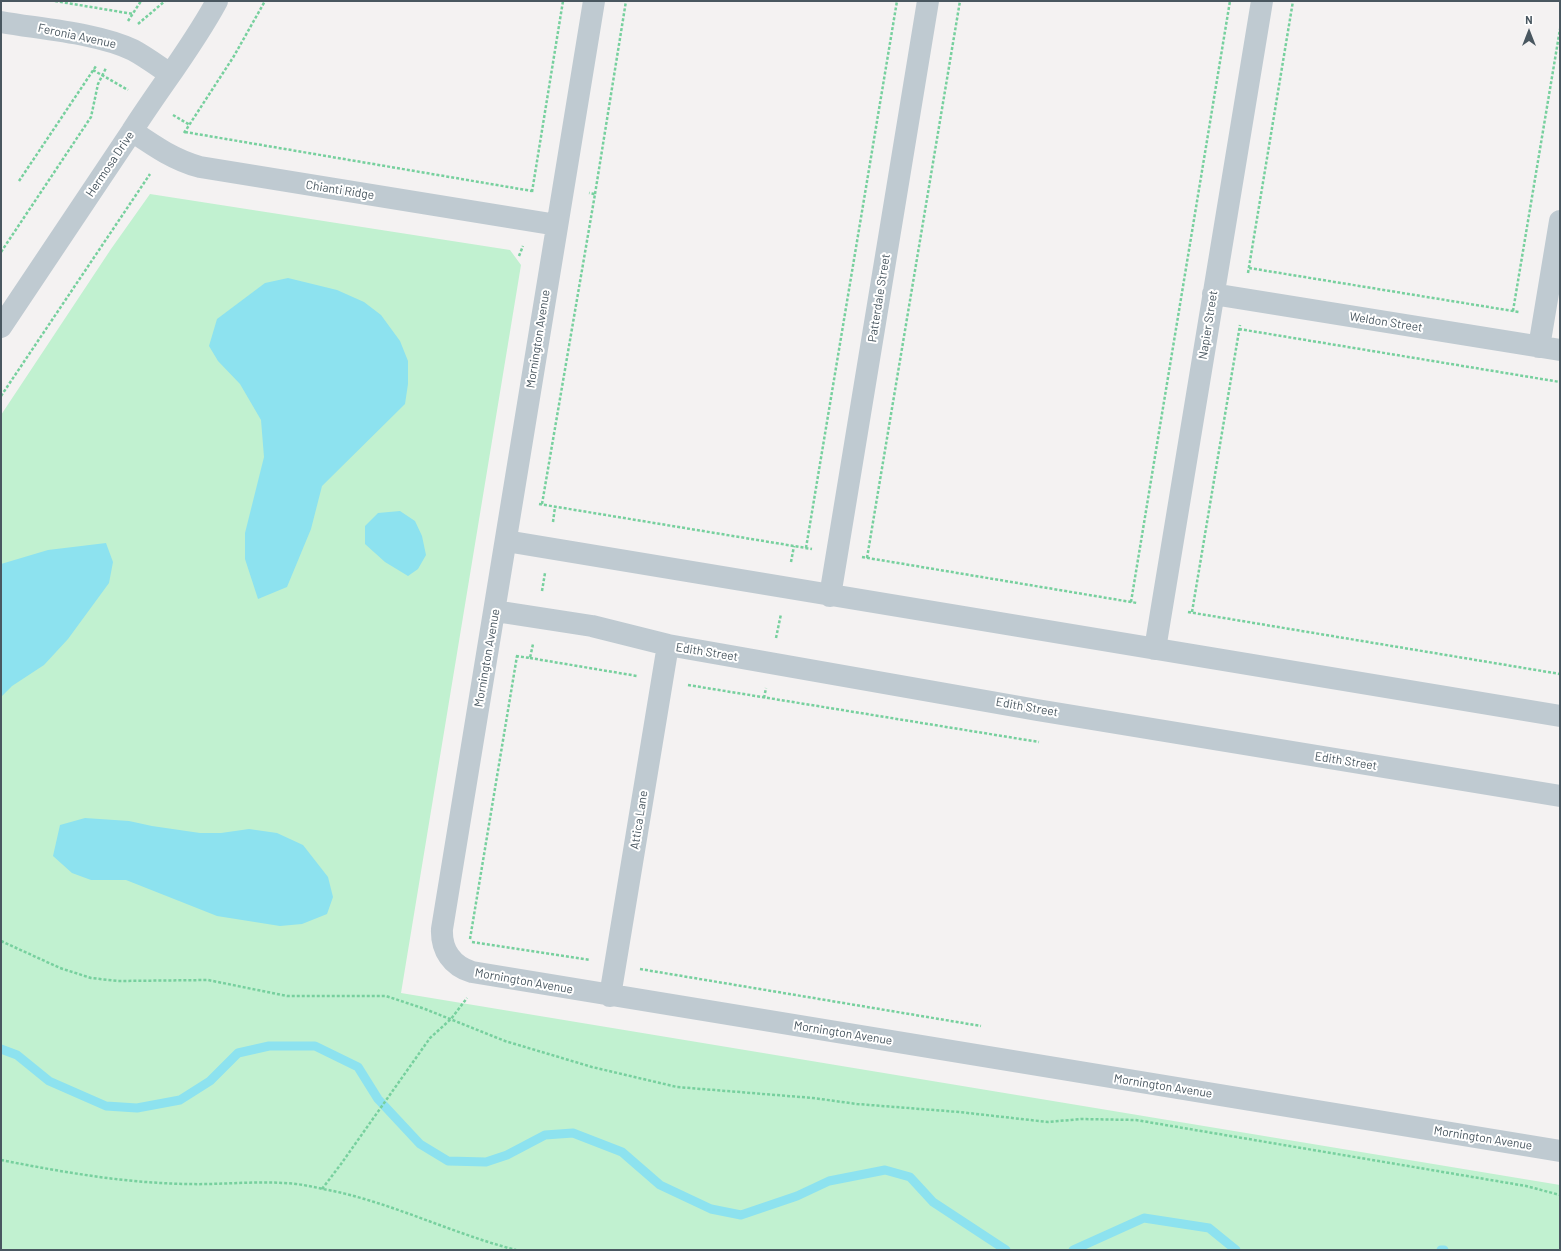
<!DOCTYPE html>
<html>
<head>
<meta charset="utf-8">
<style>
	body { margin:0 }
	#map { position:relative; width:1561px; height:1251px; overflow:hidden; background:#f4f2f2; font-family:Barlow,sans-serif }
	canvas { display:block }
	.frame { position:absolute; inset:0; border:2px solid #495760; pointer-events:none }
	.north { position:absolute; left:1509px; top:12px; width:40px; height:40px; -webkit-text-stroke:3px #fff; paint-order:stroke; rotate:0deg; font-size:11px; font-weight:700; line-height:16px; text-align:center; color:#495760 }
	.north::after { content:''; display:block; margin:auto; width:14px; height:18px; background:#495760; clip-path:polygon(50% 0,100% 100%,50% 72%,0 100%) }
</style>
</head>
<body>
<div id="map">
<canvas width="1561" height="1251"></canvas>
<div class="frame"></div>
<div class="north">N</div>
</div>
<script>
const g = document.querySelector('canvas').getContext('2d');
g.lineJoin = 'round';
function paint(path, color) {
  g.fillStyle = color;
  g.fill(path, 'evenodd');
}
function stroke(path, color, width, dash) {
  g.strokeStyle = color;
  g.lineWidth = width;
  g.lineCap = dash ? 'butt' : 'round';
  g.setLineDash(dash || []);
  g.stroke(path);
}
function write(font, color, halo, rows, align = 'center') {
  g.font = font + ' Barlow,sans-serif';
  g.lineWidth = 4;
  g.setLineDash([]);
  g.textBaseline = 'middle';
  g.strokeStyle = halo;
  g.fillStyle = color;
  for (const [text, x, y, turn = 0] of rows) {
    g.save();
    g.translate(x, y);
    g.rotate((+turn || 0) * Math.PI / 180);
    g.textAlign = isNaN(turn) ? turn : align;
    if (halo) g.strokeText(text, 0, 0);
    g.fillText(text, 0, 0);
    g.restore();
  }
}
paint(new Path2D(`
	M150,194L510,250L521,265L401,993L1560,1185V1250H1V415L111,249Z`), '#c1f1d0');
paint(new Path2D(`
	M288,278L337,290L364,302L381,315L400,341L408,361V384L405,404L322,486L311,529L287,587L258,599L245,559V533L264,457L261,420L240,384L218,361L209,346L217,319L265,283Z
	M400,511L415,521L422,536L426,555L418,569L408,576L385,562L365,544V526L378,513Z
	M106,543L113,562L109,583L68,639L44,665L12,686L1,697V564L48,550Z
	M85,818L129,821L152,826L200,833H221L249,829L277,833L303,845L328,877L333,897L327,914L302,924L280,926L217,916L126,880H91L72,873L53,856L60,825Z`), '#8de2ef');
stroke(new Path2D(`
	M1,1049L17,1055L49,1081L106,1106L137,1108L180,1100L210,1081L238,1053L269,1046H315L358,1067L378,1099L420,1144L448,1161L486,1162L507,1155L545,1135L573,1133L622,1152L660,1185L711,1209L741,1215L797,1196L829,1181L885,1170L910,1177L933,1202L1006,1250
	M1073,1250L1144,1218L1209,1228L1236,1250
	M1441,1250H1444`), '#8de2ef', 9);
stroke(new Path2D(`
	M55,1L133,14
	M128,21L141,1
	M138,24L165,1
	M93,70L128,90
	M173,115L190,125
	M185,132L532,191
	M184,133L234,56L265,1
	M19,181L96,66
	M532,192L563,1
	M595,194L626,1
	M1,252L91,117L98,84L106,68
	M519,256L523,246
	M1249,268L1519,312
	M1248,273L1293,1
	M1513,311L1560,29
	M1239,329L1560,382
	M1,396L150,174
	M539,504L812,549
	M542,504L595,194L589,193
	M553,522L555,507
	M806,548L897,1
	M862,557L1137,603
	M867,558L960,1
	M791,562L794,546
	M542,591L545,573
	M1131,602L1230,1
	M1188,612L1560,674
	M1192,612L1240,325
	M776,638L781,614
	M516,656L530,658L533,644
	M530,658L637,676
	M688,685L1039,742
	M764,698L766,688
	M470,939L517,656
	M1,941L60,968L91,978L118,981L208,980L287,996H386L425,1009L505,1041L592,1067L677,1087L813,1098L857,1104L959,1112L1048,1122L1081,1119L1136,1120L1526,1186L1560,1195
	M472,942L590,960
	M640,969L981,1026
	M1,1160C62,1172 124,1183 187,1184C223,1185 259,1180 296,1184C305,1185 314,1187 323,1189C389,1201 450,1233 516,1250
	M322,1189L341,1164L430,1038L451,1019L467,998`), '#77d09e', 2.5, [3, 2]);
stroke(new Path2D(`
	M594,1L442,929C441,950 452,966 472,972L1560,1151
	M1,22C41,29 97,33 133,50C146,57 158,66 170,74
	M132,131C154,146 174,160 200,167L557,225
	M1213,294L1560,350
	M1,327L132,131C160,87 193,46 217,1
	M1539,347L1560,221
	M506,541L1560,716
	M830,596L928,1
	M495,611L592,626L668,645L1037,710L1560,796
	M1155,649L1262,1
	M610,996L668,645`), '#bfcad1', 22);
write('12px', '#495760', '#fff', [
	["Feronia Avenue",77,36,12],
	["Hermosa Drive",110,164,-56],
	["Chianti Ridge",340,190,9],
	["Patterdale Street",879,298,-81],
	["Weldon Street",1386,322,9],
	["Napier Street",1208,325,-81],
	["Mornington Avenue",538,339,-81],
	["Edith Street",707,652,9],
	["Mornington Avenue",487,658,-80],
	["Edith Street",1027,707,10],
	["Edith Street",1346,761,9],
	["Attica Lane",639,820,-81],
	["Mornington Avenue",524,981,10],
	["Mornington Avenue",843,1033,9],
	["Mornington Avenue",1163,1086,9],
	["Mornington Avenue",1483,1138,9]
]);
</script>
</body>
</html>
